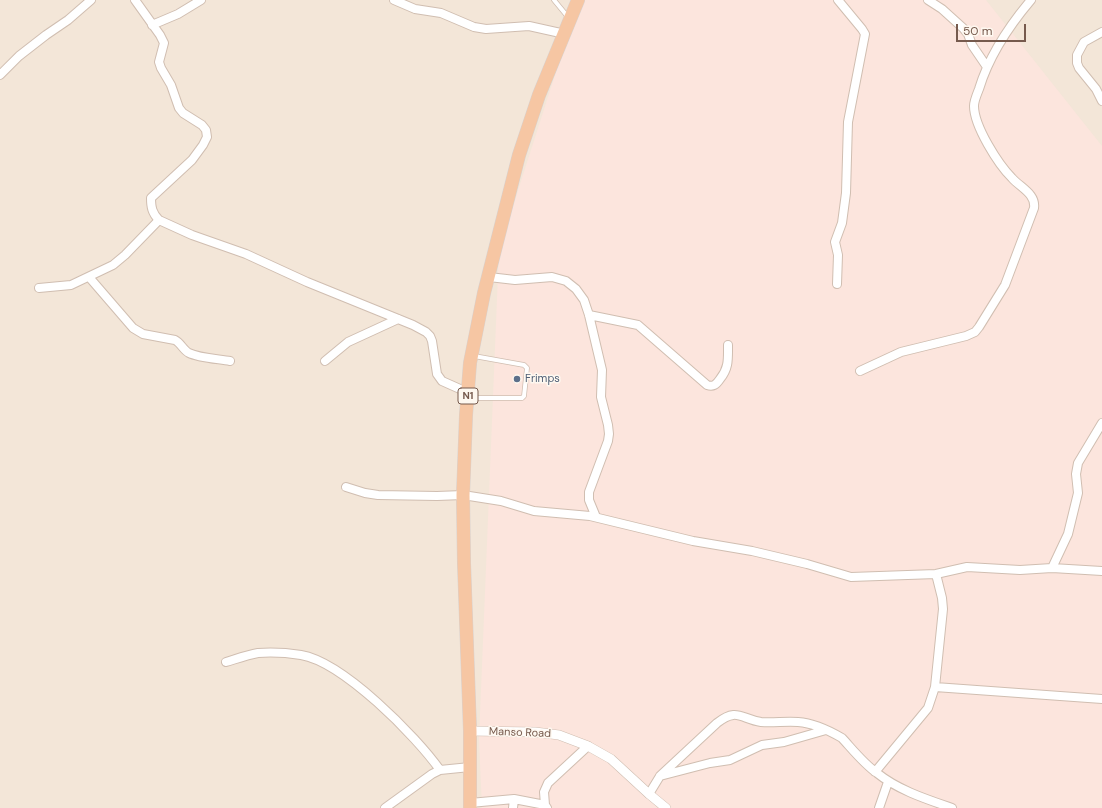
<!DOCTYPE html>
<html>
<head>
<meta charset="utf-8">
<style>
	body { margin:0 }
	#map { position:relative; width:1102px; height:808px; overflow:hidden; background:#fcf4e9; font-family:"DM Sans",sans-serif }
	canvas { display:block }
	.scale { position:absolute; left:956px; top:24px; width:70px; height:18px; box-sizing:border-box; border:2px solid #765a4d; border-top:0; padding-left:5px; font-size:12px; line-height:14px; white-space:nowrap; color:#765a4d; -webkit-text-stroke:3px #fef8f0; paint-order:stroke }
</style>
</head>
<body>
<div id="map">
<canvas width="1102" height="808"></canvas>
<div class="scale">50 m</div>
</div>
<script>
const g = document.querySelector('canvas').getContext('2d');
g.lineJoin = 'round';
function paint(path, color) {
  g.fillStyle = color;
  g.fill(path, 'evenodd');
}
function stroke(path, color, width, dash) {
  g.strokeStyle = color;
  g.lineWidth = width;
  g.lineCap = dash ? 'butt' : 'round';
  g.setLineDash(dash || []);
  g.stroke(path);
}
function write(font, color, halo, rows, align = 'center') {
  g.font = font + ' "DM Sans",sans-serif';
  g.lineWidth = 3;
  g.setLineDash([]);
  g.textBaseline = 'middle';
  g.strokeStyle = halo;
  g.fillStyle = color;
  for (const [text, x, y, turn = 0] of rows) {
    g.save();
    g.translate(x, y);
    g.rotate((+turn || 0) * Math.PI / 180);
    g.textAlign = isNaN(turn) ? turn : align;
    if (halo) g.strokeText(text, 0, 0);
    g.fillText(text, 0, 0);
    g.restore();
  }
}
paint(new Path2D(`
	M0,0H1102V808H0Z`), '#f3e6d8');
paint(new Path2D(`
	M584,0H986L1102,146V808H482L479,739L499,250L564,47Z`), '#fce5dd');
const service = new Path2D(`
	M554,0L568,17
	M469,398H522L524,396L527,368L524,365L474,356`);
const minor = new Path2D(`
	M135,0L160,35L164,43L159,62L161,68L171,85L179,108L183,113L202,125L206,130L207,137L203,145L192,160L151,198C151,207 152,213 159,220L192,235L246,254L307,282L413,325L426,332L430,336L432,341L437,374L442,381L469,393
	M394,0L415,9L441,13L474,27L486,29L529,26L565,34
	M928,0L942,9L963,28L968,34L972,45L987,67
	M152,25L178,14L201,0
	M1102,32L1084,42L1077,55V63L1079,68L1096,89L1102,101
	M0,75L19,56L46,35L68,20L91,0
	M89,277L133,328L143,334L175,340C181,343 183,350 189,353C199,358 219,359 230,361
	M489,277L515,280L552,277L566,281L576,289L584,300L589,315L602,370L601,397L608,425L609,434L608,441L589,492V500L596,517
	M837,284L838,255L835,242L842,223L846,193L848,122L865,34L862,29L838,0
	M39,288L71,285L113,265L125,255L159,220
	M589,315L638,325L707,385C713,387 716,385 720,379C729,368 728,359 728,345
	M325,361L348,342L398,319
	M860,371L901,352L966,336L975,332L979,327L1005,285L1034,208C1036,194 1021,188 1012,178C998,164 974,126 974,106C974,101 977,94 979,89C989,56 1009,26 1031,0
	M346,487L365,493L378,495L437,496L463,495L501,501L534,511L590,516L693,541L752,551L807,564L851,577L936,574L967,567L1020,570L1052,568L1102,571
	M1052,568L1068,534L1078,493L1076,474L1078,463L1102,423
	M226,662C236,659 247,655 258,653C272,652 288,653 301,655C343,662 416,736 440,770
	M935,687L1102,699
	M875,772L928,708L935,687L943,609L942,598L936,574
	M660,776L710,763L730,760L762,745L784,742L826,730
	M649,794L660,776L717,723C737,707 741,719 761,722C773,723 786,721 798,722C813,723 830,731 842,738C853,750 864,764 877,773C898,790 926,799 952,808
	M470,803L514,799L545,805L547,808
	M545,805L544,792L548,783L588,746
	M385,808L432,774L440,770L470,767
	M513,808L514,799
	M879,808L888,782`);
const tertiary = new Path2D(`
	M470,731L535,732L559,735L588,746L611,759L649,794L666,808`);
const trunk = new Path2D(`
	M470,808V731L464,563L463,495L466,415L470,363L484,293L519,155L539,95L578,0`);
stroke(service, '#d0beb1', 5.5);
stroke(minor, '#d0beb1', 10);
stroke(tertiary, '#d0beb1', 10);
stroke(trunk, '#d9d1cd', 14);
stroke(service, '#fff', 4);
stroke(minor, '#fff', 8);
stroke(tertiary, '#fff', 9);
stroke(trunk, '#f6c6a3', 13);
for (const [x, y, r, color] of [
	[517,379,4,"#5c6f8a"]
]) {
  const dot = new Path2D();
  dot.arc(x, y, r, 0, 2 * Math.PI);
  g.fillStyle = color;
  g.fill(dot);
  stroke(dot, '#fef8f0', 1.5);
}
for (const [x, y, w] of [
	[468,396,20]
]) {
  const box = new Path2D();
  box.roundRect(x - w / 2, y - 8, w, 16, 3);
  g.fillStyle = '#fef8f0';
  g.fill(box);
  stroke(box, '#765a4d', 1);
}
write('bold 10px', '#765a4d', null, [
	["N1",468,396]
]);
write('11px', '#4e5e75', '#fef8f0', [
	["Frimps",525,379]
], 'left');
write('11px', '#765a4d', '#fef8f0', [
	["Manso Road",520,733,2]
]);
</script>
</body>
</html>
